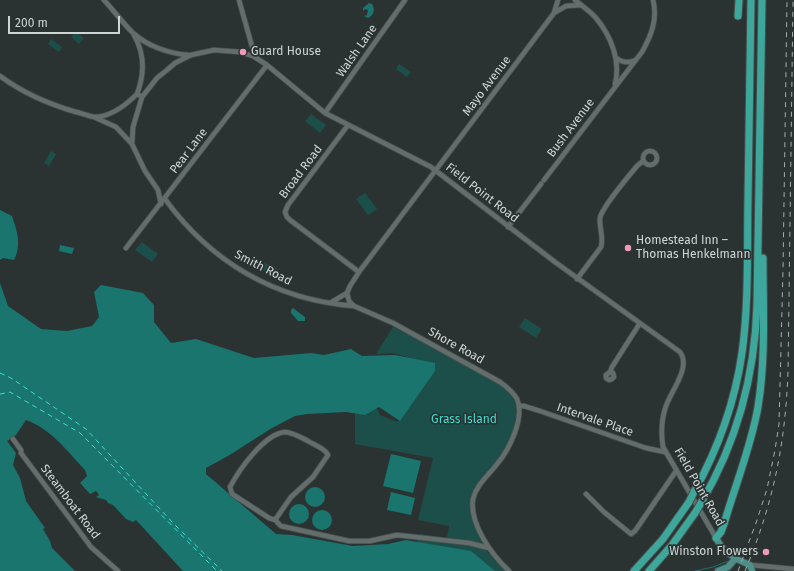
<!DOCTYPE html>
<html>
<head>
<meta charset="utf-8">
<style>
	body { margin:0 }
	#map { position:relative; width:794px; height:571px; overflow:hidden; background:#2a3332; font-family:"Fira Sans",sans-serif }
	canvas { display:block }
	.scale { position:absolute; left:8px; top:16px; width:112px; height:18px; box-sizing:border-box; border:2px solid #cfd4d4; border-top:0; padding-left:5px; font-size:12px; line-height:14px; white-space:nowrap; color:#cfd4d4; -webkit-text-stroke:3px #2a3332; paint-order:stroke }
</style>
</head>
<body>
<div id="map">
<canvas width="794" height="571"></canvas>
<div class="scale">200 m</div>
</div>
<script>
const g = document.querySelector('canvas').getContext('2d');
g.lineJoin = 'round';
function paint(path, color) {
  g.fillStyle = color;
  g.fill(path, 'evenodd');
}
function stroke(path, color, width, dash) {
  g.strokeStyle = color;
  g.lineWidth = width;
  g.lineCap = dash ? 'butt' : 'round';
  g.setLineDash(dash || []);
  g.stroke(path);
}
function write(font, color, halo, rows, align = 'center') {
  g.font = font + ' "Fira Sans",sans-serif';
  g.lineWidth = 3.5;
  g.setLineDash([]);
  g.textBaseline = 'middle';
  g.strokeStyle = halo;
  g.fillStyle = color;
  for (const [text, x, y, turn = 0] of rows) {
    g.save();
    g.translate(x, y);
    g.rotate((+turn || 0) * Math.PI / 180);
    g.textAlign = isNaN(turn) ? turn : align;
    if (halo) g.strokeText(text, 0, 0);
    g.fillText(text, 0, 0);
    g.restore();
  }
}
paint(new Path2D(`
	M76,32L84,38L79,44L71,37Z
	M51,39L62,47L59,52L48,44Z
	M399,64L411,72L407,77L396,69Z
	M311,114L326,125L320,133L305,121Z
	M51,151L56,154L49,166L44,163Z
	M365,193L377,209L368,215L356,199Z
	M142,242L158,254L152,262L135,250Z
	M264,263L277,268L274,275L261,270Z
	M525,318L542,329L536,338L519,327Z
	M393,327C418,339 442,352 466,365C480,373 501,381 511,395C525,415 508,445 495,462C486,474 473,484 471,500C468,512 480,540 487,551C492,558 499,565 506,571H490L416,543L420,534L447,538L449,526L418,520L433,458L355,444V409L375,404L380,415L397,422L402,418L430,364L393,353L376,354Z`), '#1c4f4a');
paint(new Path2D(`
	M369,3L372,4C376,10 373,16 368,18L364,16L367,15L368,10L365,9L363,11V8Z
	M0,210L12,216C17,231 22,245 14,260L3,258L0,260Z
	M60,245L74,248L72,254L59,251Z
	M0,283L8,306L41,329L67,331L92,326L99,317L94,292L101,285L143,293L154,305V322L171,343L196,339L254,358L311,353L324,355L351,349L362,356L395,355L435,363V371L400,421L379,407L365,415L346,412L307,414L295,416L272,428L228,456L206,468V474L276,534L292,535L353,546L388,544L406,540L471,551L495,571H183L136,520L133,522L126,519L113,505L108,503L106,500L96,497L99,495L96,491L90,494L80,483L87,476L85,470C68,452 50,428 26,420L16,435L7,441L16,453L13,465L20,478L26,501L45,528L43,529L50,541L52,548L75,571H0Z
	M293,308L305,317V321H298L291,313V310Z
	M391,454L421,461L413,493L383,486Z
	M305 497a10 10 0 1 1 20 0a10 10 0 1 1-20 0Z
	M391,492L415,498L411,515L387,510Z
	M289 514a10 10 0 1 1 20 0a10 10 0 1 1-20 0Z
	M312 520a10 10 0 1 1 20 0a10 10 0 1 1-20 0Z`), '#19756d');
stroke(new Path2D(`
	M695,571L713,567L728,561`), '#19756d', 1);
stroke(new Path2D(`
	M0,373L11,378L86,429L173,523L222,571
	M0,394L10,392L80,433L217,571`), '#38dfd0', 1, [5, 4]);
const minor = new Path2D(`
	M104,0C114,11 123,23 133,33C147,46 170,54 189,55
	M239,0L253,50V56
	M575,0C582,6 590,11 596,18C611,36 621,61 615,84
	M554,13L558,0
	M134,35C145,54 145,73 137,94L139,95
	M616,58C623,63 628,63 636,60
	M0,76C23,93 48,104 76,112C81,113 88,116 94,117C110,117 126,105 137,94
	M325,113L405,0
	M94,117L116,127L132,144
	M348,125L288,205L285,212L287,217L290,220L359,272
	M643 158a7 7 0 1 1 14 0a7 7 0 1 1-14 0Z
	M544,180L642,52C651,36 658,19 653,0
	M165,199C211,262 275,300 354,306
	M161,204L158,190L145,171L132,144L133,127L142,97L157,78L167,70L175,63L191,55L214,50L240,52L253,56L267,65L325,113L431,167L555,262L680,352C692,368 669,393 665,409C661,422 661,434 663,447L716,538
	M508,227L541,184
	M126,248L267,65
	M577,279L601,247C604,237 599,228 600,218C602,207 628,177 637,166L643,161
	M330,303L347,293
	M610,372L613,373L614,377L612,379L609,380L606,378V375L610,372L612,367L640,323
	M519,406H524L540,411L646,448L665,452
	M13,439L21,450V453L91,547L118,571
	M586,494L604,512L631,534L635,531L676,471
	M275,520L291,497L313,477L328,455C325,448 314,445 308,441C302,438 292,432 285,432C264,434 239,470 230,487L232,494L269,518L275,520L281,526L349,541H370L397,535L469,543L489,548
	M750,565L794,569
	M509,571C492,555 469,524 473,499C476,485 489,475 497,464C509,450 525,418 517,399C513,392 507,387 500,382L393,323L354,306L349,301L347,293L350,286L359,272L554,13L566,6L581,5`);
const major = new Path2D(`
	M716,538C724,553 735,559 750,565L752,571
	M718,571L728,567L735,559`);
const highway = new Path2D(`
	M738,16L739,0
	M694,492C718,449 735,402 742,353C749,303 747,250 748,199C749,133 750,66 751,0
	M701,503C737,442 755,375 757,304L762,0
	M716,538L721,532L724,524C735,486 751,447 758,407C766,357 763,308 763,258
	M634,571L663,539L689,502
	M649,571L672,545L695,513`);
stroke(minor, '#474f4e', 6);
stroke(major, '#474f4e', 8);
stroke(highway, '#474f4e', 9);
stroke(minor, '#636e6c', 4.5);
stroke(major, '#4c9089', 6);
stroke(highway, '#3da79c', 7);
stroke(new Path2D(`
	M738,571L756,523L767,489L775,450L779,424L783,270L787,0
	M745,571C773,504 785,446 788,373L793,0`), '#a7adac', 1, [5, 5]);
const highwayBridge = new Path2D(`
	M689,502L694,492
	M695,513L701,503`);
stroke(highwayBridge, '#474f4e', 9, []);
stroke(highwayBridge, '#3da79c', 7);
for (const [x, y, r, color] of [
	[243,52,4,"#ef9ab7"],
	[628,248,4,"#ef9ab7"],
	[766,552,4,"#ef9ab7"]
]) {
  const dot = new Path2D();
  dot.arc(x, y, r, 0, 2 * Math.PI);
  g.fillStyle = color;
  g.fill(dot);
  stroke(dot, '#2a3332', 1.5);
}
write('12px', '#cfd4d4', '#2a3332', [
	["Walsh Lane",357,51,-55],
	["Mayo Avenue",487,86,-53],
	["Bush Avenue",571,128,-53],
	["Pear Lane",189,151,-53],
	["Broad Road",301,172,-53],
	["Field Point Road",482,193,38],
	["Smith Road",263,268,27],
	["Shore Road",456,346,29],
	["Intervale Place",595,420,19],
	["Field Point Road",699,487,60],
	["Steamboat Road",70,502,53]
]);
write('12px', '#cfd4d4', '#2a3332', [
	["Guard House",251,52],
	["Homestead Inn –",636,241],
	["Thomas Henkelmann",636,255],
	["Winston Flowers",758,552,"right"]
], 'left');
write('12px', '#38dfd0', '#2a3332', [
	["Grass Island",464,420]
]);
</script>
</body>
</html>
